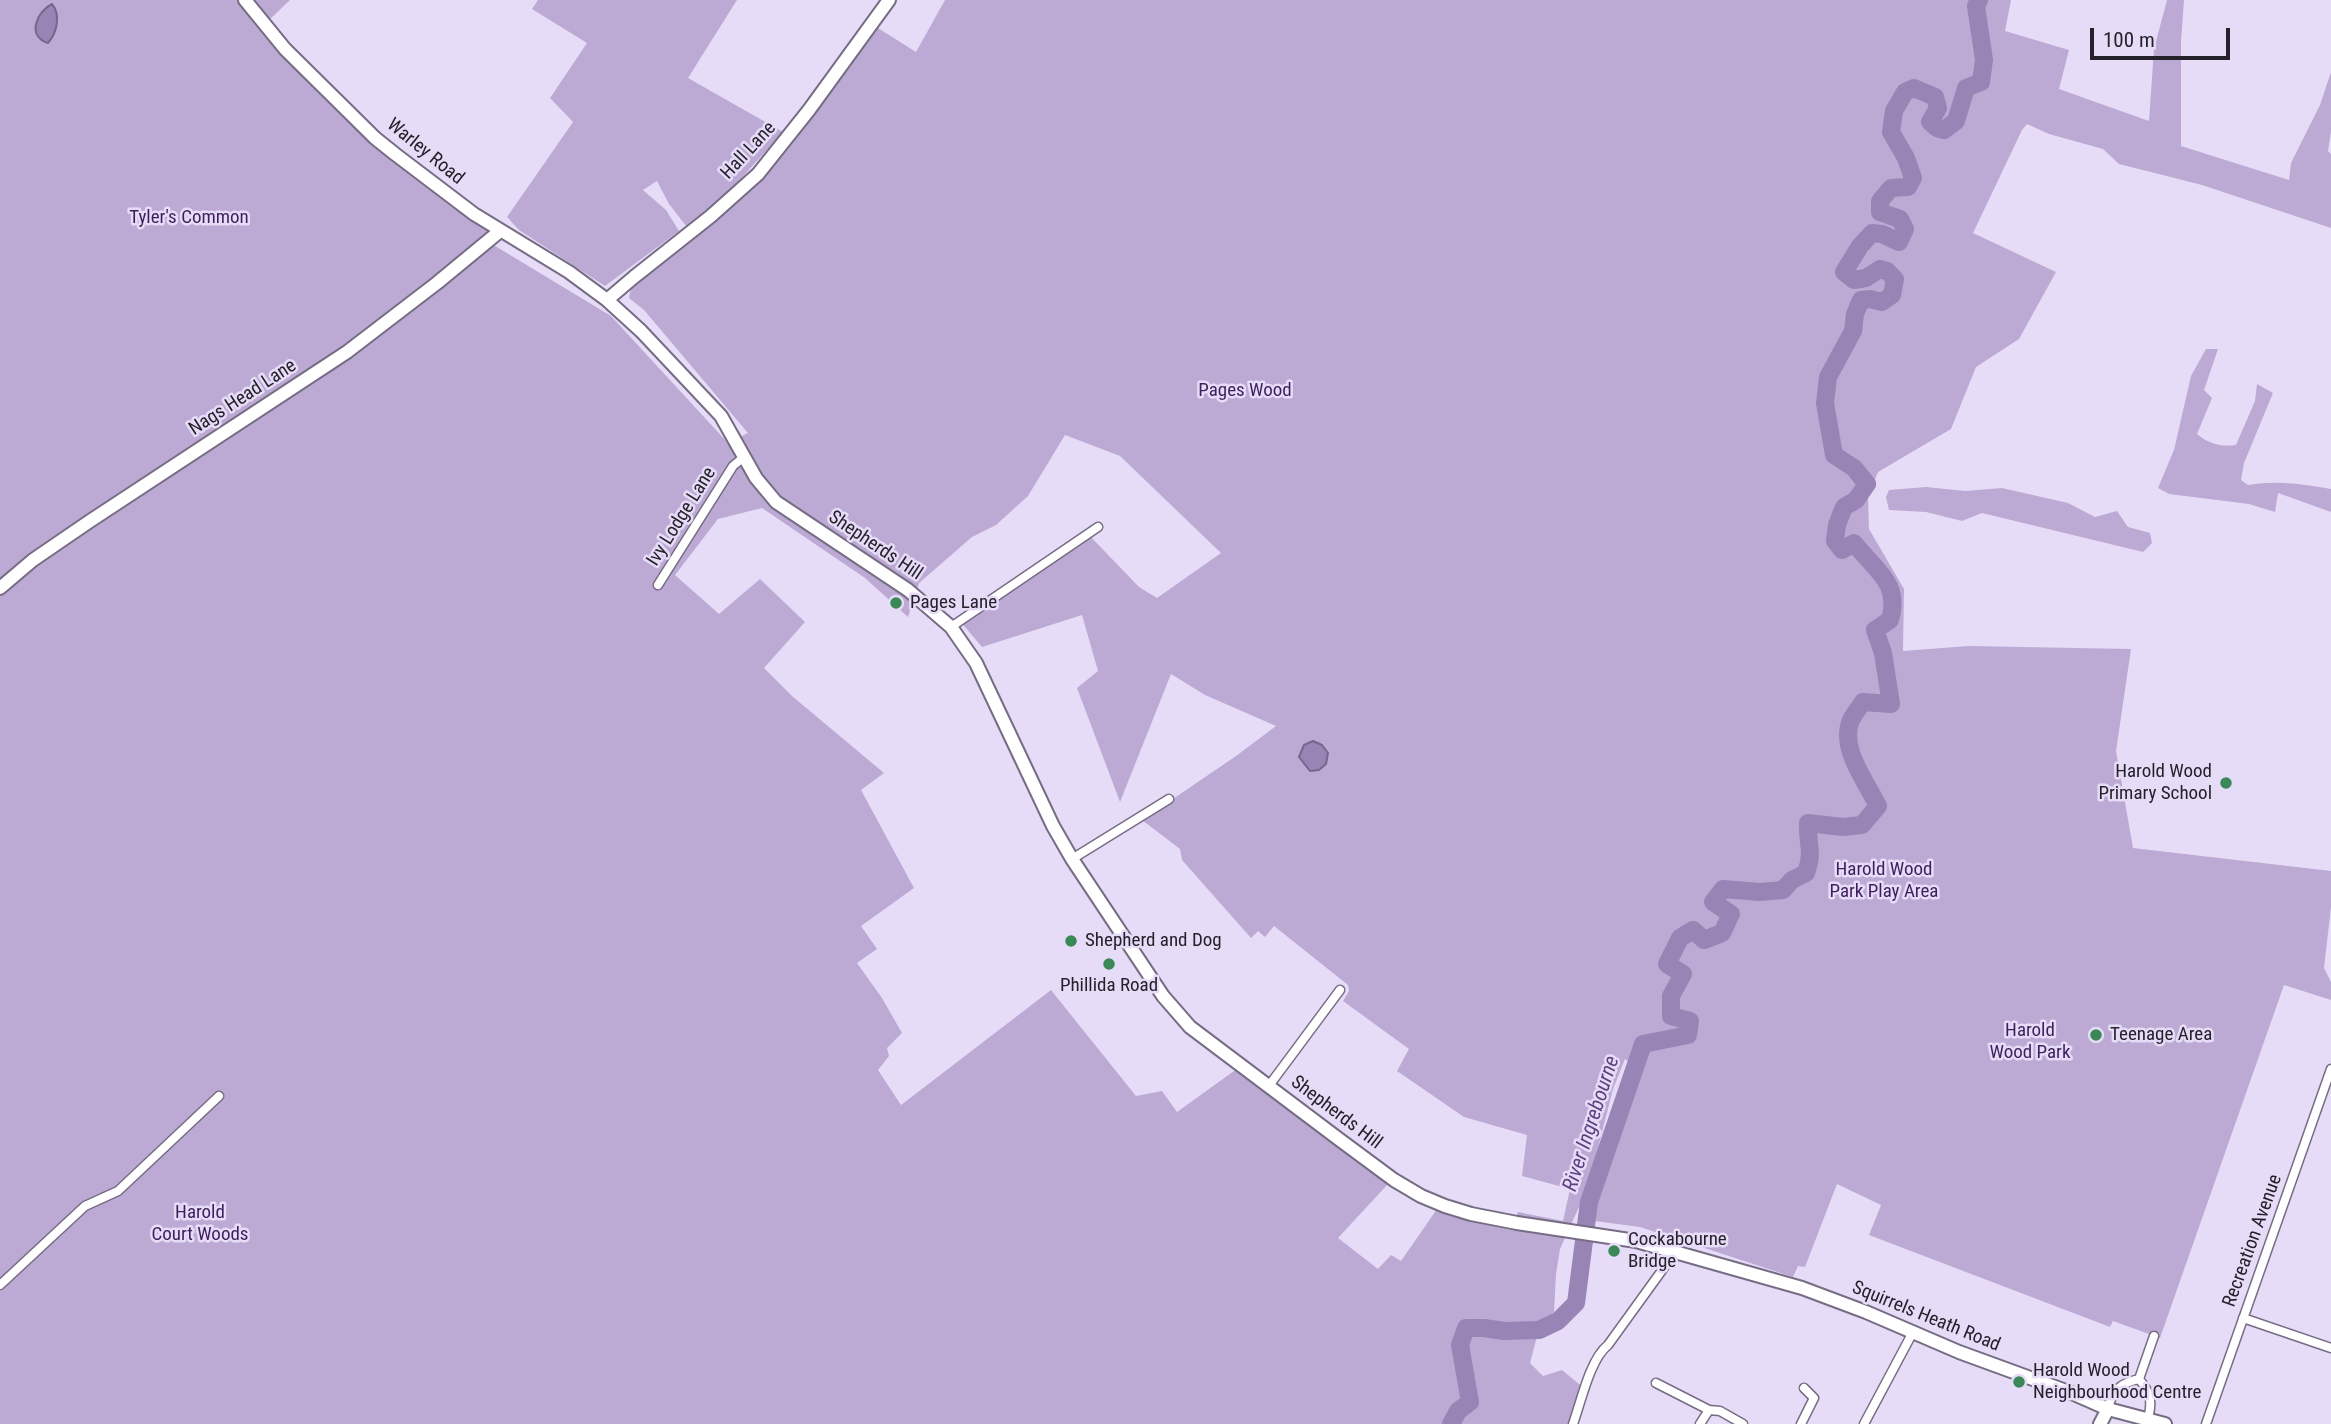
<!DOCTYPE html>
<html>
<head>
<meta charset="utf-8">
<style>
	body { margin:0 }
	#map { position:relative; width:2331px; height:1424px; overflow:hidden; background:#e7dcf7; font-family:"Roboto Condensed",sans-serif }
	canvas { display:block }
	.scale { position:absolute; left:2090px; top:28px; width:140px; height:32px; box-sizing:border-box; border:4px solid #25212b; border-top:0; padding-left:9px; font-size:21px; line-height:24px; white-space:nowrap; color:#25212b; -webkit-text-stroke:5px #e7dcf7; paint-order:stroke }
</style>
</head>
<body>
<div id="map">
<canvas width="2331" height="1424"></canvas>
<div class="scale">100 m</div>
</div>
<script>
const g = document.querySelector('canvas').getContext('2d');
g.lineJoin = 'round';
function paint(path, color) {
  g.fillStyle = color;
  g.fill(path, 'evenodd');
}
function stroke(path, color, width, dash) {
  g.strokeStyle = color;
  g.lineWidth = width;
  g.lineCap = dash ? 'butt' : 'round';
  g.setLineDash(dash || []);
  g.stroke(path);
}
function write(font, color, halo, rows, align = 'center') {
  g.font = font + ' "Roboto Condensed",sans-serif';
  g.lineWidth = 5;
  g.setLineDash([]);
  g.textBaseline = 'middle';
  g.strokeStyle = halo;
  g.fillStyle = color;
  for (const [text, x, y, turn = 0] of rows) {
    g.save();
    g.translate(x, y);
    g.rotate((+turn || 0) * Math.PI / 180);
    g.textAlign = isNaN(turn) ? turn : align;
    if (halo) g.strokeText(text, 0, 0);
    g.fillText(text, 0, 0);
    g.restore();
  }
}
paint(new Path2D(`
	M0,0H290L265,24L369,131L500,231L487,241L611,316L728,443L748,433L644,310L629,298L631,288L755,184L792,144L878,28L916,52L945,0H2011L2005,31L2069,50L2059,89L2149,121L2154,49L2167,0H2184L2181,42V146L2289,180L2291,163L2320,105L2331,72V132L2328,151L2331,154V228L2202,185L2119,164L2103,149L2049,134L2027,124L2022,130L1973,233L2056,272L2019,339L1976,367L1951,429L1878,472L1868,497L1869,529L1904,589L1903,651L1968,646L2131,649L2116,751L2133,848L2331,871V907L2324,968L2331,982V1000L2284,985L2160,1338L2113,1321L2110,1327L1869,1235L1881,1205L1837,1184L1805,1267L1798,1266L1793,1277L1640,1227L1587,1220L1589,1202L1635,1066L1625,1059L1613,1089L1588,1187L1560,1249L1556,1274L1554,1312L1540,1325L1530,1363L1543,1376L1562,1370L1585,1389L1577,1411L1569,1424H0ZM1065,435L1120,456L1221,553L1157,598L1139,587L1088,534L960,621L982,647L1082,615L1098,671L1077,688L1120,802L1171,674L1205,695L1276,726L1236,756L1142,820L1180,849L1182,860L1251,938L1258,931L1265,937L1274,926L1348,985L1349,991L1343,1001L1409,1049L1397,1071L1464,1117L1527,1135L1522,1176L1570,1189L1563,1221L1518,1212L1510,1230L1464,1219L1437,1209L1401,1261L1391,1255L1378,1269L1338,1238L1388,1184L1293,1112L1241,1066L1177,1112L1162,1091L1136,1096L1051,990L901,1105L878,1070L889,1056L887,1048L902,1033L882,998L857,963L877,949L861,926L914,888L861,790L884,773L792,696L764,668L805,622L760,579L719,614L675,575L718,519L762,508L865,578L908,617L919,583L972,537L996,525L1028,496Z
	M538,0H737L688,78L783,132L728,193L687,227L669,204L657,181L643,190L666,210L679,231L605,286L519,230L507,217L573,122L550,98L587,43L532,9Z
	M2206,349H2218L2204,390L2212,398L2197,434C2209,444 2221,447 2236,445L2255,401L2257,384L2273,393L2244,463L2241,480L2248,485C2277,480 2303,484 2331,489V512L2278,493L2275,512L2249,504L2169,494L2158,488L2174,450L2191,376Z
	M1926,487L1965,491L2002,488L2068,503L2095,517L2117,511L2128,527L2150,533L2152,543L2143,552L1982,513L1962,521L1926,512L1889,510L1886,497L1889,490Z`), '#bcaad4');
const water = new Path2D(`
	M52,4C61,15 57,33 48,43C26,36 37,11 52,4Z
	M1313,741L1322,745L1328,753L1326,764L1319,770L1310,771L1299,757L1304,745Z`);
paint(water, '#9984b6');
stroke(water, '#76668c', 2);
stroke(new Path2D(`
	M1451,1424L1458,1411L1470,1402L1460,1345L1466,1328H1484L1504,1331L1539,1330L1558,1321L1576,1303L1589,1202L1643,1044L1688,1035L1690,1021L1671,1016V996L1683,974L1667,964L1680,938L1693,930L1704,940L1722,933L1731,914L1713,902L1723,889L1760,892L1783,890L1792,880L1806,873C1814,851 1807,845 1808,823L1843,827L1862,825L1878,806C1866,781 1839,748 1851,720C1854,714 1859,708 1863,702L1891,704L1883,653L1875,630L1890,620C1901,583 1875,570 1854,543L1842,550L1835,541L1837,525L1844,507L1856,500L1867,484L1854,468L1834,455L1825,403L1828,377L1853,331L1855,314L1861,300L1870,299L1882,302L1892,295L1895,279L1887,271L1880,269L1866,278L1854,280L1844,272L1860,246L1872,233L1882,234L1899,242L1905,229L1900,219L1880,212V201L1891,188L1908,187L1913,178L1906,158L1891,132L1894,111L1905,92L1914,88L1935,97L1938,108L1930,122L1937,128L1944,130L1956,121L1966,88L1981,82L1984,60L1976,6L1979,0`), '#9984b6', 18);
const street = new Path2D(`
	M658,585L733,466L745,456
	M951,627L1098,527
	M1072,859L1169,799
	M1268,1087L1340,990
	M0,1285L85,1206L118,1191L219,1096
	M2243,1318L2331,1348
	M2139,1379L2154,1336
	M1656,1383L1709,1410L1720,1411L1743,1424
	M2108,1409C2112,1390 2121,1383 2139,1379C2150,1392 2153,1402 2148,1418
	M1573,1424C1581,1402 1590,1359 1608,1345L1668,1262L1671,1250
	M1700,1424L1709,1410
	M1801,1424L1814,1398L1804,1388
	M1864,1424L1913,1332
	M2206,1424L2331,1069`);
const secondary = new Path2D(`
	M245,0L285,49L375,138L395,154L474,214L569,272L607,300L641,331L721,416L756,478L776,502L908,590L951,627L976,663L1053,826L1072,859L1163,996L1190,1027L1340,1140L1394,1180L1421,1196L1445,1206L1471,1214L1517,1223L1636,1241L1802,1288L1866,1312L1959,1352L2074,1394L2108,1409L2165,1424
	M607,300L634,277L711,216L758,174L809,110L889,0
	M0,588L33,560L90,521L347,352L437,283L500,231
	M2100,1424L2108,1409`);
stroke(street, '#766c84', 11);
stroke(secondary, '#766c84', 16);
stroke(street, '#fff', 8);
stroke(secondary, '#fff', 12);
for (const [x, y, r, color] of [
	[896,603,7,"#3a8858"],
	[2226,783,7,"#3a8858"],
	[1071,941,7,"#3a8858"],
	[1109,964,7,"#3a8858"],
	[2096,1035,7,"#3a8858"],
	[1614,1251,7,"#3a8858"],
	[2019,1382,7,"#3a8858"]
]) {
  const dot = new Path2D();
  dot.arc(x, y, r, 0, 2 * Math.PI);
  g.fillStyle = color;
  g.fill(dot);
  stroke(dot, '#e7dcf7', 2.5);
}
write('19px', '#25212b', '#e7dcf7', [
	["Hall Lane",749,151,-47],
	["Warley Road",425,152,39],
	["Nags Head Lane",243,398,-33],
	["Ivy Lodge Lane",682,517,-58],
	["Shepherds Hill",875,546,34],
	["Shepherds Hill",1336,1113,37],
	["Recreation Avenue",2253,1241,-70],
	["Squirrels Heath Road",1926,1317,22]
]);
write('19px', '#3e1f5c', '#e7dcf7', [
	["Tyler's Common",189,218],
	["Pages Wood",1245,391],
	["Harold Wood",1884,870],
	["Park Play Area",1884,892],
	["Harold",2030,1031],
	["Wood Park",2030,1053],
	["Harold",200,1213],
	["Court Woods",200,1235]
]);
write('19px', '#25212b', '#e7dcf7', [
	["Pages Lane",910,603],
	["Harold Wood",2212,772,"right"],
	["Primary School",2212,794,"right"],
	["Shepherd and Dog",1085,941],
	["Phillida Road",1109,986,"center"],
	["Teenage Area",2110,1035],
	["Cockabourne",1628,1240],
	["Bridge",1628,1262],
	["Harold Wood",2033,1371],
	["Neighbourhood Centre",2033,1393]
], 'left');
write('italic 21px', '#5f4181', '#e7dcf7', [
	["River Ingrebourne",1592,1124,-72]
]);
</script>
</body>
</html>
